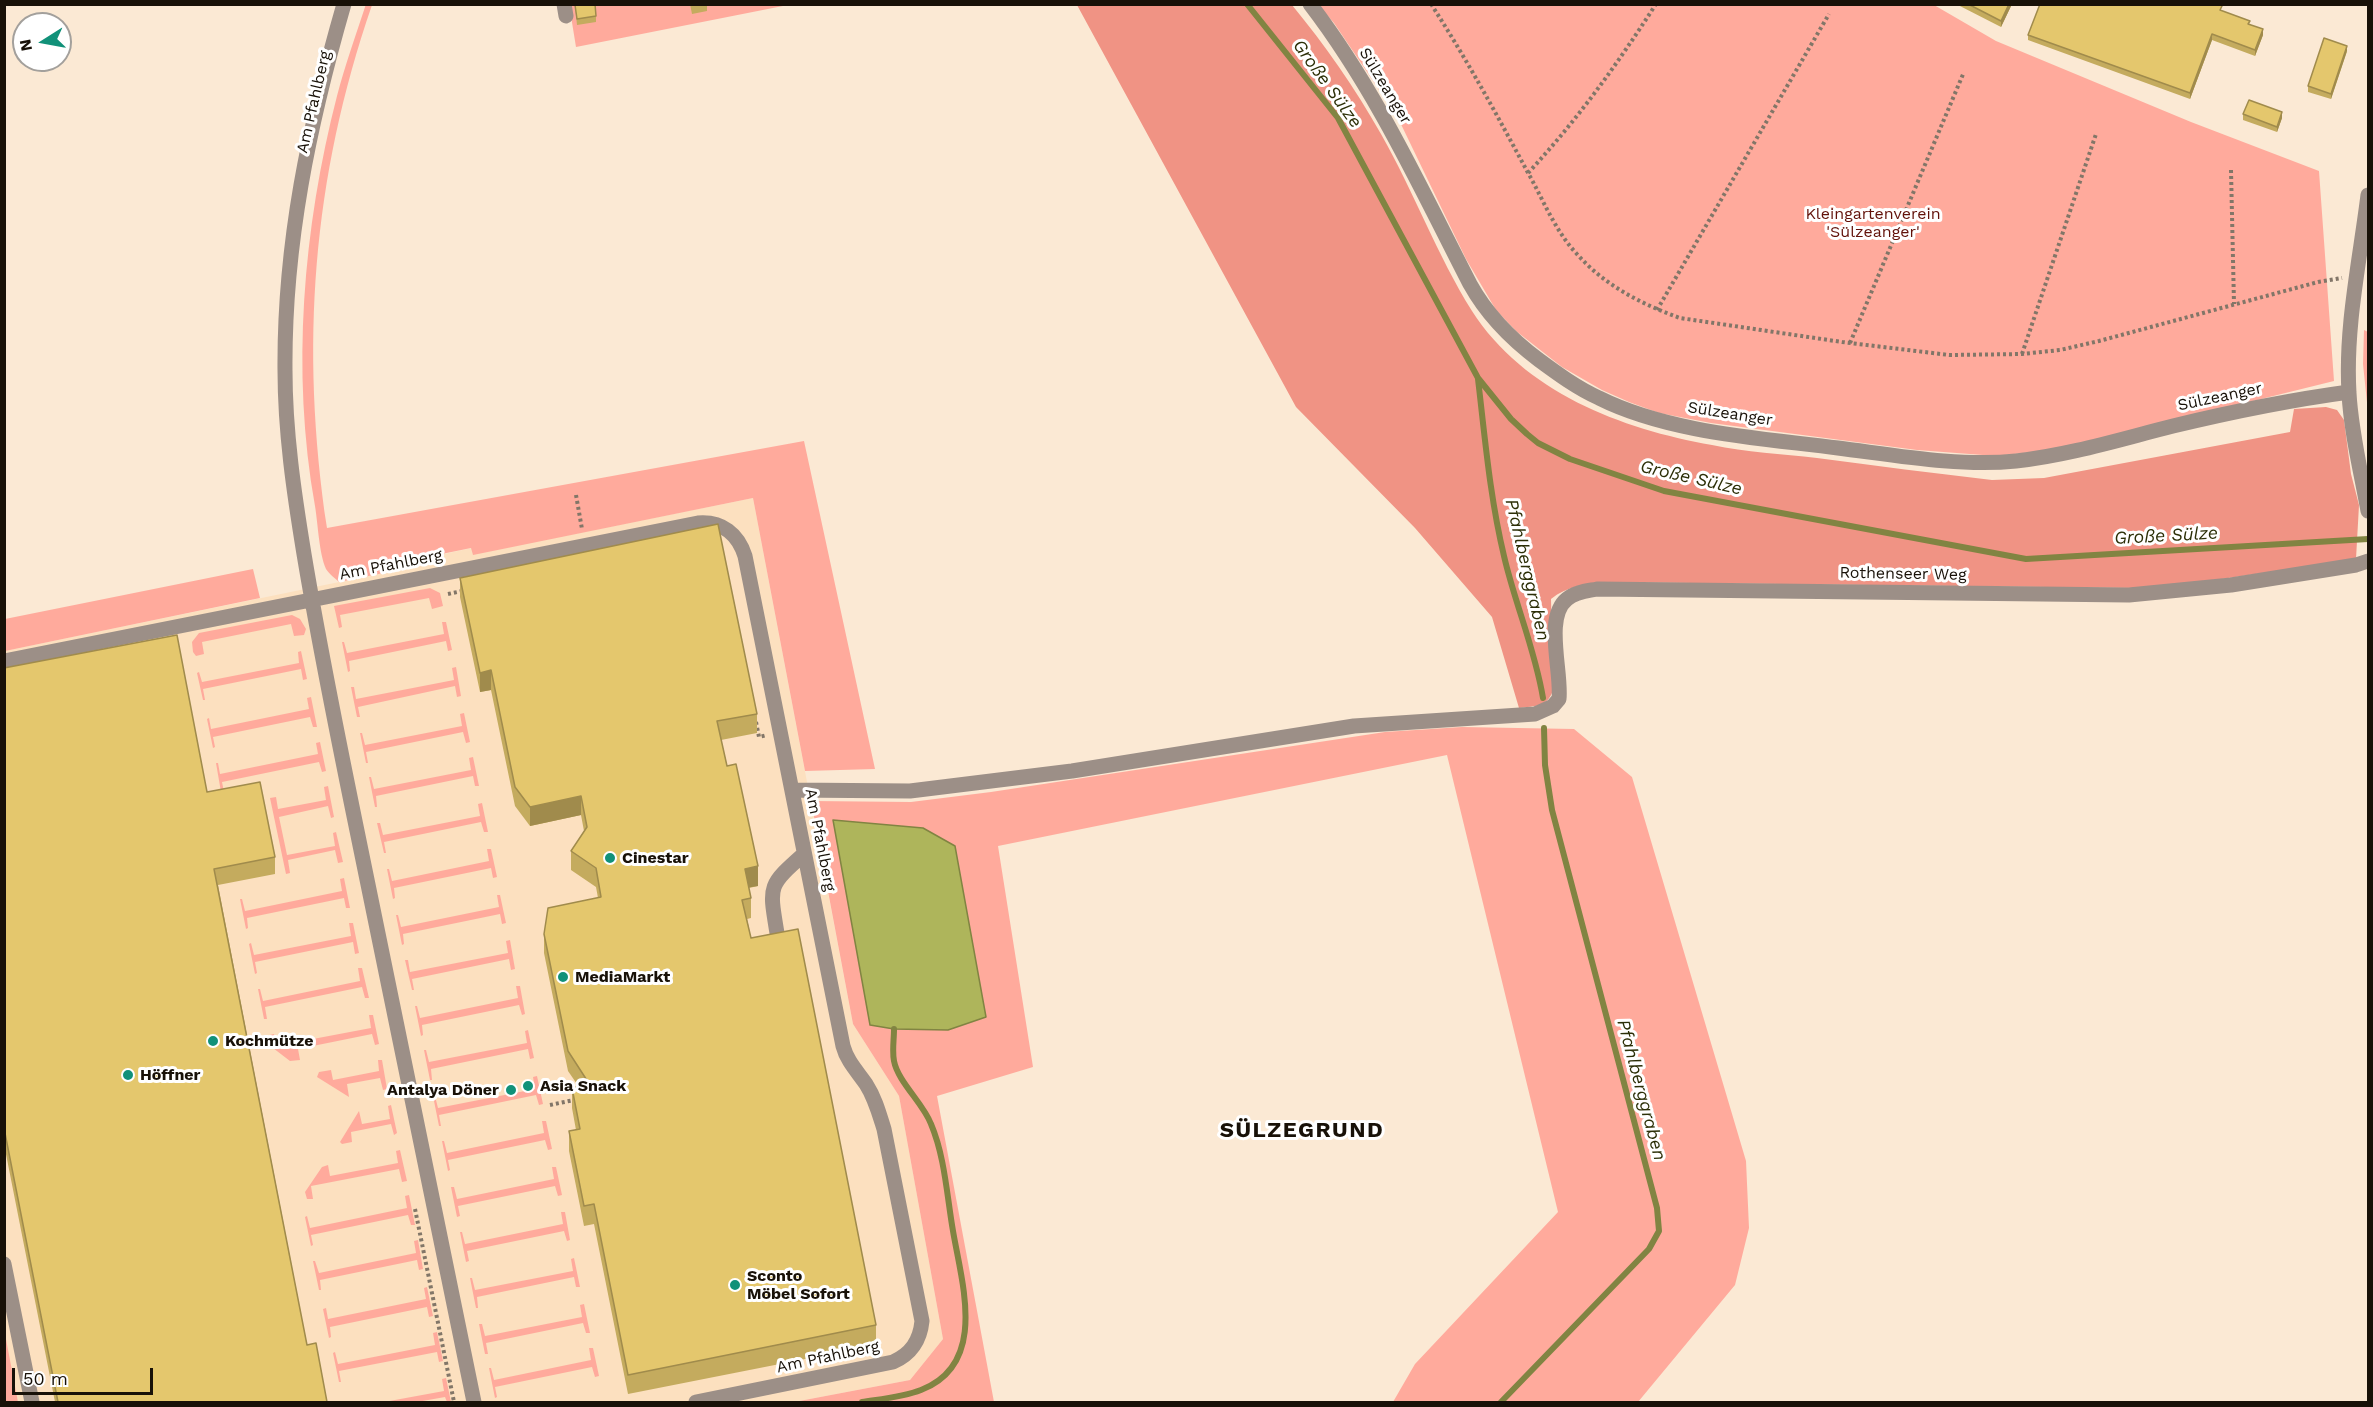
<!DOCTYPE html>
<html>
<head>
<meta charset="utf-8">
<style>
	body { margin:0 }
	#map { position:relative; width:2373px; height:1407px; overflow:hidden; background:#fbe9d4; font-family:"Work Sans",sans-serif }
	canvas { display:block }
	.frame { position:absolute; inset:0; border:6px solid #181108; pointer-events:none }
	.north { position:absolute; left:12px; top:12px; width:60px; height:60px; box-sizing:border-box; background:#fff; border:2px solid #a3a09c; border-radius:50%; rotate:259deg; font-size:16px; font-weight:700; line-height:24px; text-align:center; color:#181108 }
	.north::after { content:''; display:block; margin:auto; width:21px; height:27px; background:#119179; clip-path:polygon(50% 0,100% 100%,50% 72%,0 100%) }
	.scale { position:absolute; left:12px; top:1368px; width:141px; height:27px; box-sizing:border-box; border:3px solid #181108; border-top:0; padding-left:8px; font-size:18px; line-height:21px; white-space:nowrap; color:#181108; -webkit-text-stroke:4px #fff; paint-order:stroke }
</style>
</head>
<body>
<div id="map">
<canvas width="2373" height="1407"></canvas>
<div class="frame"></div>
<div class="north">N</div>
<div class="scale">50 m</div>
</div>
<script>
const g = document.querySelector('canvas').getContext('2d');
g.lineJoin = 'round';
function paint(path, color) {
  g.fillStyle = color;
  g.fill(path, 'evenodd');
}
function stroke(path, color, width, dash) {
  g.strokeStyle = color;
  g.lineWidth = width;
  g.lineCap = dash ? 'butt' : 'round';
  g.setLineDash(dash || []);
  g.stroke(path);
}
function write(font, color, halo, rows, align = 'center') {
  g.font = font + ' "Work Sans",sans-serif';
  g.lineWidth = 6;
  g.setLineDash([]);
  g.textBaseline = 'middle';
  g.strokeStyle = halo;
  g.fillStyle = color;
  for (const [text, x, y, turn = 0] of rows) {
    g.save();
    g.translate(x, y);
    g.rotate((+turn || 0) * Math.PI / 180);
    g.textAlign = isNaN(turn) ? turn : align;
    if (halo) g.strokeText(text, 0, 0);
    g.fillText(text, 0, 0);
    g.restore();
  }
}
paint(new Path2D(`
	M753,498L853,1024L899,1096L943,1339L910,1380L794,1402H18L4,1334V651L417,566L416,560L472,548L473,554Z`), '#fce0bf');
paint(new Path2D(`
	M366,4L372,5C312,179 300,346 327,528L804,441L875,769L805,771L753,498L473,555L471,548L417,559L418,566L339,582C335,578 329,574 326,569C319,553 318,524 315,506C291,371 303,228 337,96C345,65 356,35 366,4Z
	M569,4L788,5L576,47Z
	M1318,5H1934L1996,41L2191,122L2319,171L2334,381L2059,449L1996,456L1917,450L1711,423L1659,413L1629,402L1602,390L1562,367L1516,331L1496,310L1466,259L1398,118L1334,23Z
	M2364,330L2368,332V412L2363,364Z
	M253,569L260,598L5,651V619Z
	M430,588L440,593L443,606L432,609L429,598L340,615L342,627L339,628L334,606Z
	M292,615L300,619L306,629L304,635L294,636L291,624L202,642L204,654L196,656L193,652L192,642L199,633Z
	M442,622H446L452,650L448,651L446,641L349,661L350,671L348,672L342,642H344L347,653L444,634Z
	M301,651L307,679L303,680L301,669L203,689L205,700H203L197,673L199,672L202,682L299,663L298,652Z
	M456,667L461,696L457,697L455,686L358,707L360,717H357L351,687H354L356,699L454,680L452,668Z
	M311,697L317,727H313L310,717L213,737L215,747L213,748L207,719L209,718L211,729L309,709L307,698Z
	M464,713L470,742L466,743L463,732L366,752L368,763H366L360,733H362L365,745L462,726L460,714Z
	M1462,727L1574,729L1632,777L1746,1161L1749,1228L1735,1285L1638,1402H1393L1415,1364L1558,1212L1447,755L998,846L1033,1067L937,1096L994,1402H794L910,1380L943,1339L899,1096L853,1024L811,801L911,802L991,792L1385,732ZM833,820H834L986,1017L948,1030L871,1025Z
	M320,742L326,771L322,772L319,762L222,782L224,792H221L216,763H218L220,774L318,754L316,743Z
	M473,757L479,786H475L473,776L376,796L377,807H375L369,777H371L374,789L471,770L469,758Z
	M328,786L334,817L331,818L328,806L279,817L287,855L335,846L333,833L336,832L343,862L338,863L335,850L288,860L290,873L286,874L270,798L276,797L278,809L326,800L324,787Z
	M482,803L488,832H484L481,822L384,842L386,853H384L377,823H380L383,835L480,816L478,804Z
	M487,849H491L497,877L493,878L491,868L394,888L395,898L393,899L387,869H389L392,881L489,861Z
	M344,878L350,908H346L344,898L247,918L248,928L246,929L240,899H242L245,911L342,891L340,879Z
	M497,895H500L506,923L502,924L500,914L403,934L404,944L402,945L396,915H398L401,927L499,907Z
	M349,923H353L359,953L355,954L353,942L255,962L257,973L255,974L249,944L251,943L254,955L351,936Z
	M510,940L515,969L511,970L509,959L412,979L414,990H412L405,960H408L410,972L508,953L506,941Z
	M358,968H362L369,998H365L362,987L265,1007L267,1019H264L258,989H260L263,1001L360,981Z
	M516,986H520L525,1014L522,1015L519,1005L422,1025L423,1035L421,1036L415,1006H417L420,1018L518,998Z
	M369,1015H373L379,1044L375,1045L372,1034L298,1049L300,1060L290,1061L273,1048L270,1035L274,1034L276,1046L371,1028Z
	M528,1030L534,1058L530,1059L528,1049L431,1069L432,1080H430L424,1050H426L429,1062L527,1043L525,1031Z
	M378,1060H382L387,1089L383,1090L380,1078L347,1084L349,1097L317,1077L319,1072L331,1070L333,1080L379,1071Z
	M537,1076L543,1104L539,1105L536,1095L439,1115L441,1126H439L433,1096H435L438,1108L535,1089L533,1077Z
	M391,1105L397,1133L394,1135L391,1124L351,1132L352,1142L342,1144L340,1142L359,1111L362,1124L390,1119L388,1106Z
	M542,1121H546L552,1149L548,1150L545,1140L448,1160L450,1170L448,1171L442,1141H444L447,1153L544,1133Z
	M400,1150L407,1181L402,1182L399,1169L311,1186L313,1199H307L305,1192L322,1167L328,1165L330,1176L398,1163L396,1151Z
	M552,1167H556L562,1195L558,1196L555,1186L458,1206L460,1216L457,1217L451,1187H454L457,1199L554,1179Z
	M409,1195L415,1225H411L408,1215L311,1235L313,1245L311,1246L305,1217L307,1216L310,1228L407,1208L405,1196Z
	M561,1212H565L570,1240L567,1241L564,1231L467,1251L469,1261L466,1262L460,1232H462L465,1244L563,1224Z
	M418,1240L423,1269L419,1270L417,1260L320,1280L321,1290H319L313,1261H315L319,1273L416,1253L414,1241Z
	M574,1258L580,1287H576L574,1277L477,1297L478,1308H476L470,1278H472L475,1290L573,1271L571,1259Z
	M427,1287L433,1316L429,1317L427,1307L330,1327L331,1337L329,1338L323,1309L326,1308L328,1319L426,1299L424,1288Z
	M584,1304L590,1333H586L583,1323L486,1343L488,1354H485L479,1324H482L485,1336L582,1317L580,1305Z
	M437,1332L443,1361L439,1362L437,1352L339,1371L341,1382H339L333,1353L335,1352L338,1364L435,1345L433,1333Z
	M4,1334H5L18,1402H5Z
	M589,1348H593L599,1376L595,1377L592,1367L495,1387L497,1397L495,1398L489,1368H491L494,1380L591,1360Z
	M446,1378L451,1402H447L445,1397L417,1402H384L444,1391L442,1379Z`), '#ffaa9c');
paint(new Path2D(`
	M1077,5H1292C1325,45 1355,88 1381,134C1414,192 1437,255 1472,311C1524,392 1621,429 1712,445C1746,452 1782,454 1817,458C1876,466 1934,473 1992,480L2044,478L2290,432L2294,409L2326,407L2337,410L2344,420L2351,474L2359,505L2356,559L2222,579L2136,588L1605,582C1585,584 1567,586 1551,599L1553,690C1548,707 1535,706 1519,708L1492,617L1415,528L1296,407Z`), '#f09384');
const water = new Path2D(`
	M833,820L923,828L955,846L986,1017L948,1030L894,1029L870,1025Z`);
paint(water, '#aeb55b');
stroke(water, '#818442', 1.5);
stroke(new Path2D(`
	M1247,4L1338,118L1478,378L1511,419L1527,434L1538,443L1570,459L1664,491L2026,559L2368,539
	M1478,379C1485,438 1490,498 1504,556C1515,604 1535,649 1543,698
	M862,1402C881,1399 903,1397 921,1390C988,1364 962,1284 953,1231C947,1197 945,1157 931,1124C923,1103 898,1082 894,1061C892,1051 894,1040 894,1029
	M1501,1402L1649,1249L1659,1231L1657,1208L1552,810L1545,765L1544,728`), '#818442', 6);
stroke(new Path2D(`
	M1431,4C1466,58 1497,115 1527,171C1543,199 1554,229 1576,253C1604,285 1641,304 1680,318L1842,342L1949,355L2022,354L2060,350L2099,341L2318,282L2342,278
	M2231,170L2234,304
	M1528,173C1578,119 1616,66 1656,4
	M1657,310L1829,14
	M1850,343L1964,72
	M2022,354L2096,134
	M576,495L582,529
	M448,594L462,591
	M756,722L759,737L767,735
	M550,1105L574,1100
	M415,1209L454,1402`), '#827668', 4, [3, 3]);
stroke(new Path2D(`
	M344,4C309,125 284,244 285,370C285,432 294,493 304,554C319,644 337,733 355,821C395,1015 434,1209 474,1402
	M564,4L566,16
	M1310,4C1376,90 1421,189 1470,284C1487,315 1511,339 1539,360C1558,374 1577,388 1599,398C1669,433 1761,438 1838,448C1894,455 1960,467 2016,461C2070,455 2121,439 2173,426C2231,412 2290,400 2349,392
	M2368,195C2360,260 2345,327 2349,393C2351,432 2361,472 2368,511
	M4,661L698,523C722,521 738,534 745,556L843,1046C847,1061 857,1071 866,1084C875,1098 879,1113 884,1129L922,1321C920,1341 911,1354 893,1362L696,1402
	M792,790L910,791L1072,771L1354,726L1535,714L1553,706L1559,699C1562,672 1544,617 1567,599C1575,592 1587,591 1597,589L2129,595L2231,585L2356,565L2368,561
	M777,933C769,885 768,886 804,854
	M4,1264L32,1402`), '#9c8f87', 15);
paint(new Path2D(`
	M690,4H707V11L692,14Z
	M1956,4H2012L2001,27Z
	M575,5L596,16V22L577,25Z
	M2222,11L2250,24L2263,35L2255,56L2212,40L2190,99L2028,40V35Z
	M2347,51L2331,99L2308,92V86Z
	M2243,114L2282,118L2277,132L2243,120Z
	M460,578L757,714V733L721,740L727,766L758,886L749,888L751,898V918L747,919L751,938L876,1325V1345L628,1394L594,1224L584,1226L569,1151V1131L576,1130L572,1108V1088L579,1087L568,1071L544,953V934L598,898L596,887L571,870V851L584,831L581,815L530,826L515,806L491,690L480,692L460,597Z
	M4,668L207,792L275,857V874L218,885L307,1345L327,1402H55L4,1144Z`), '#c4ab5e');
paint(new Path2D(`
	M2009,4H2012L2001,27V21Z
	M2263,29V35L2255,56V50Z
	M2212,34V40L2190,99V93Z
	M2347,46V51L2331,99V94Z
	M2282,112V118L2277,132V127Z
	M491,670V690L480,692V673Z
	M581,796V815L530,826V807Z
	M758,866V886L745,888V869Z`), '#a08b4c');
const building = new Path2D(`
	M595,4L596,16L577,19L575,5Z
	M1968,4H2009L2001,21Z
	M2040,4H2223L2220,10L2250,21L2248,24L2263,29L2255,50L2212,34L2190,93L2028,35Z
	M2324,38L2347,46L2331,94L2308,86Z
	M2249,100L2282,112L2277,127L2243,114Z
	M718,524L757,714L717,721L727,766L736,764L758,866L745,869L751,898L742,900L751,938L798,929L876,1325L628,1375L594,1204L584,1206L569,1131L580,1129L572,1088L590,1085L568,1051L544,934L548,908L601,897L596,868L571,851L587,827L581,796L530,807L515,787L491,670L480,673L460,578Z
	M177,635L207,792L260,782L275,857L214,869L307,1345L316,1343L327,1402H58L4,1128V668Z`);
paint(building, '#e4c76d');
stroke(building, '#a08b4c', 1.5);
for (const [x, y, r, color] of [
	[610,858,6,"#119179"],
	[563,977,6,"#119179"],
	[213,1041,6,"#119179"],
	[128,1075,6,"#119179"],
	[528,1086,6,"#119179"],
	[511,1090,6,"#119179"],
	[735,1285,6,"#119179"]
]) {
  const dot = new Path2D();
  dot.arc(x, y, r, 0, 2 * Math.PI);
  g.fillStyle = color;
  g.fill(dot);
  stroke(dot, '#fff', 2);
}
write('16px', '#181108', '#fff', [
	["Sülzeanger",1385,86,59],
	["Am Pfahlberg",314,102,-77],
	["Sülzeanger",2220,397,-12],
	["Sülzeanger",1730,414,9],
	["Am Pfahlberg",391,565,-11],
	["Rothenseer Weg",1903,574,1],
	["Am Pfahlberg",820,840,79],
	["Am Pfahlberg",828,1357,-12]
]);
write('16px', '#621109', '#fff', [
	["Kleingartenverein",1873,214],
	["'Sülzeanger'",1873,232]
]);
write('bold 16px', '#181108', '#fff', [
	["Cinestar",622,858],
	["MediaMarkt",575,977],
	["Kochmütze",225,1041],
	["Höffner",140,1075],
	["Asia Snack",540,1086],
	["Antalya Döner",499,1090,"right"],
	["Sconto",747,1276],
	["Möbel Sofort",747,1294]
], 'left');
write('italic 18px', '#2c2f07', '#fff', [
	["Große Sülze",1327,84,54],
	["Große Sülze",1691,478,13],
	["Große Sülze",2166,536,-3],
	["Pfahlberggraben",1527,570,77],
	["Pfahlberggraben",1641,1090,75]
]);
g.letterSpacing = '1.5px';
write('bold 22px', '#181108', '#fff', [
	["SÜLZEGRUND",1302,1131]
]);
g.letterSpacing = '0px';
</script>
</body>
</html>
